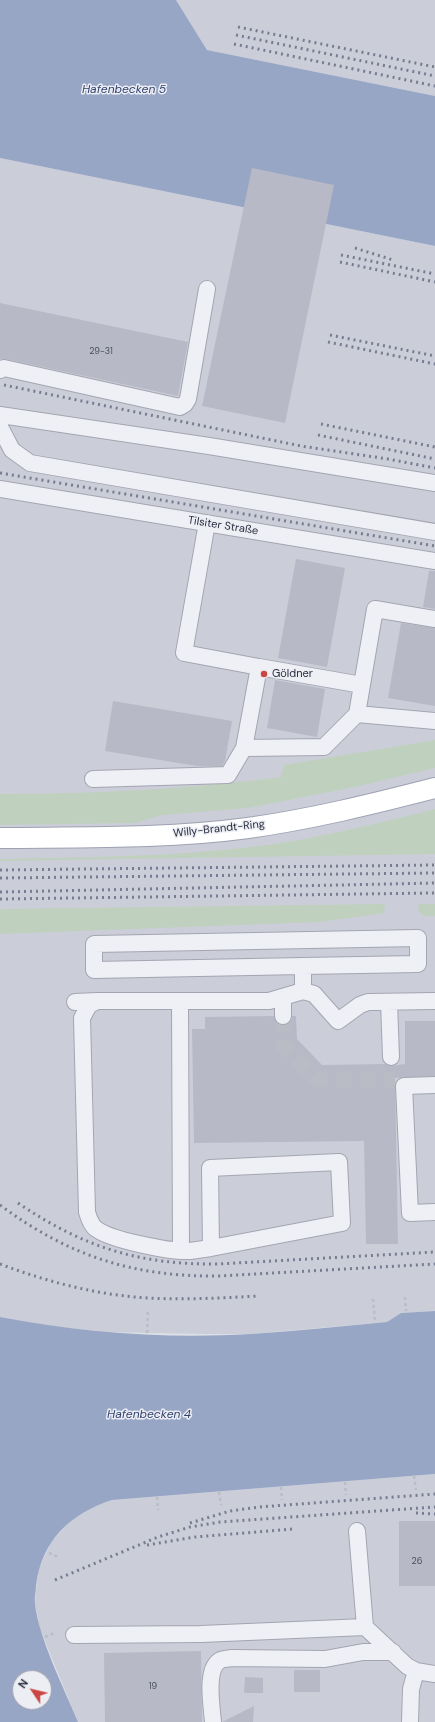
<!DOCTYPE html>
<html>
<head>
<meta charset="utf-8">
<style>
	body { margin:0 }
	#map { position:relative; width:435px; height:1722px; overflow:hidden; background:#dddfe7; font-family:"DM Sans",sans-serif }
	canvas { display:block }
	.north { position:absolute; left:12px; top:1670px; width:40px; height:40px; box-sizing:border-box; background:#eceef4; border:1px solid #9da0ab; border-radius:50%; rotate:305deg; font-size:11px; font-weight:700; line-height:16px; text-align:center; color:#272b3d }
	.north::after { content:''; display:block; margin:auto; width:14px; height:18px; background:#cb4643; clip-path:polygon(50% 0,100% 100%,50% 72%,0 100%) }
</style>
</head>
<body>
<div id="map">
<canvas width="435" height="1722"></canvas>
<div class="north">N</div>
</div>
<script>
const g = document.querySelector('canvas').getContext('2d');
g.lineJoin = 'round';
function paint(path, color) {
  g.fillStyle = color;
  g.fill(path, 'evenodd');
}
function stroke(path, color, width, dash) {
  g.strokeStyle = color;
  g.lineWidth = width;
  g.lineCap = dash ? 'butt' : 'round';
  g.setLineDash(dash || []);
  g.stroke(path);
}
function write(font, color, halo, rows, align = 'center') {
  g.font = font + ' "DM Sans",sans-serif';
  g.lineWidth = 3;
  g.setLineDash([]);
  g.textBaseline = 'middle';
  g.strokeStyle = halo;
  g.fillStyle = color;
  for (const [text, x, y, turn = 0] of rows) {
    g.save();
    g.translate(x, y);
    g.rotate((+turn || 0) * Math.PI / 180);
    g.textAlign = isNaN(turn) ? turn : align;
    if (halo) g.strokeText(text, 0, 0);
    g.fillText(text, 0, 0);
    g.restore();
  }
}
paint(new Path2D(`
	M176,0H435V96L207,50Z
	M0,158L435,246V1311L401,1313L387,1322L251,1334H205L105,1332L34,1324L0,1317Z
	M435,1474V1722H78L40,1629L35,1603L38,1570L51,1543L69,1522L92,1506L112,1500Z`), '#cbced8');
paint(new Path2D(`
	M435,740V768L355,787L248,808L163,815L135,823L0,825V794C94,794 188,789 281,777L284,765Z
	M435,809V854L0,861V859C84,857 168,857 251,847C313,840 374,824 435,809Z
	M385,904L384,913L320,922L0,934V909Z
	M419,904H435V916H424L418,911Z`), '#c0d0be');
paint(new Path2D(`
	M0,0H176L207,50L435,96V246L0,158Z
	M435,1311V1474L112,1500C71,1513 41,1541 36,1586C36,1592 34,1598 35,1604C39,1639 64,1688 78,1722H0V1317C82,1333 168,1339 251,1334C296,1331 342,1326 387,1322L401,1313ZM20,1678H44V1702H20Z`), '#98a6c6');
paint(new Path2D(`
	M252,168L334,185L285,423L202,406Z
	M0,303L188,342L178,396L6,359H0Z
	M296,559L345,568L327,667L278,658Z
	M429,571H435V609L423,607Z
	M401,623L435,628V706L388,698Z
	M275,680L325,689L317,737L267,728Z
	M113,701L232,721L225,761L222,766H197L105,751Z
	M274,1016L278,1024L283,1025L291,1021L292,1016H296L297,1039L322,1065L385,1064L391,1066L405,1064V1021H435V1076L395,1078L398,1244H366L364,1141L194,1143L192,1029H205V1017Z
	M399,1521H435V1586H399Z
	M201,1651L202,1722H105L104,1653Z
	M294,1670H320V1692H294Z
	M245,1677L263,1678V1693H244Z
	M254,1706L253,1722H222Z`), '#b7bac6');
stroke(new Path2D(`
	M283,1016L284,1047L316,1079L395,1080`), '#b9bbc5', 16, [16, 8]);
const minor = new Path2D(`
	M0,370L4,368L180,407L185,404L188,399L207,289
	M0,415L209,446L435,483
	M0,427L12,450L30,463L435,532
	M0,489L435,561
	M207,523L184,653L259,667
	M362,685L259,667L244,748L324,747L357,714L435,721
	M357,714L375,609L435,619
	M93,779L228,775L244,748
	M303,991V966L94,970V944L418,938V964L303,966
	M283,997V1016
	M180,1001L181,1250
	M75,1002L97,1001
	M389,1002L391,1057
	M435,1085L404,1086L410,1213L435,1212
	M211,1248L210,1168L339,1162L342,1223L211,1248C204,1249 197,1250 190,1251C171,1252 109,1240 95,1228C90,1223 89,1218 87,1212L82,1018L89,1005L97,1001H269L303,991L314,994L338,1021L360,1005L368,1002L435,1001
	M357,1531L365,1627
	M74,1635L201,1634L365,1627L407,1666L416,1671L435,1674
	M213,1722C212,1707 205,1671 219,1661C221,1659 227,1659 231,1658L325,1659L363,1652H393
	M410,1722L411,1689L416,1671`);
const major = new Path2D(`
	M0,838C83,837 166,839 248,828C312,819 373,804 435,788`);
stroke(minor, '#a3a5b1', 18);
stroke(major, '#9da1b2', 22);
stroke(new Path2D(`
	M405,1297L406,1311
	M373,1299L375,1321
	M147,1333L148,1309
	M414,1476L416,1490
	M345,1482L346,1495
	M281,1487L282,1500
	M219,1492L221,1505
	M157,1497L158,1510
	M49,1553L58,1557
	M45,1637L56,1632`), '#bbbdc5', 2.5, [3, 3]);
stroke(minor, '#eff0f5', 16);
stroke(major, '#fff', 20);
stroke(new Path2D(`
	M238,27L435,67
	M236,35L435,76
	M234,44L435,86
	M355,248L393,260
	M341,255L435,274
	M340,262L435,282
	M330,335L435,356
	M328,342L435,364
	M4,385L301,446L388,459L435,468
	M321,424L435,447
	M318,435L435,459
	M0,473L435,546
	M0,870L435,865
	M0,878L435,873
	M0,892L435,883
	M0,899L435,893
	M18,1203C83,1247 139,1265 218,1264L435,1252
	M0,1205C69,1256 133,1277 219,1276L435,1264
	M0,1264C48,1282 97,1295 148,1298C185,1300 221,1298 258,1296
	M416,1513L435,1514
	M190,1523L230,1511L259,1507L435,1494
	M147,1545L195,1537L293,1529
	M55,1580L158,1537L190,1527L220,1522L435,1507`), '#777c90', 3, [2, 4]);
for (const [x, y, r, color] of [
	[264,674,4,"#cb4643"]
]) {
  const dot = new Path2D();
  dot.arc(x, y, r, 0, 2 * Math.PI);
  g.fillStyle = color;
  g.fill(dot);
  stroke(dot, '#eceef4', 1.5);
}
write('9px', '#4b4f5f', null, [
	["29-31",101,352],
	["26",417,1562],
	["19",153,1687]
]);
write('11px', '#272b3d', '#eceef4', [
	["Tilsiter Straße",223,526,9],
	["Willy-Brandt-Ring",219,829,-6]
]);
write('11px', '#272b3d', '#eceef4', [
	["Göldner",272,674]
], 'left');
write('italic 12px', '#324370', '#eceef4', [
	["Hafenbecken 5",124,90],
	["Hafenbecken 4",149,1415]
]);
</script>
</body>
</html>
